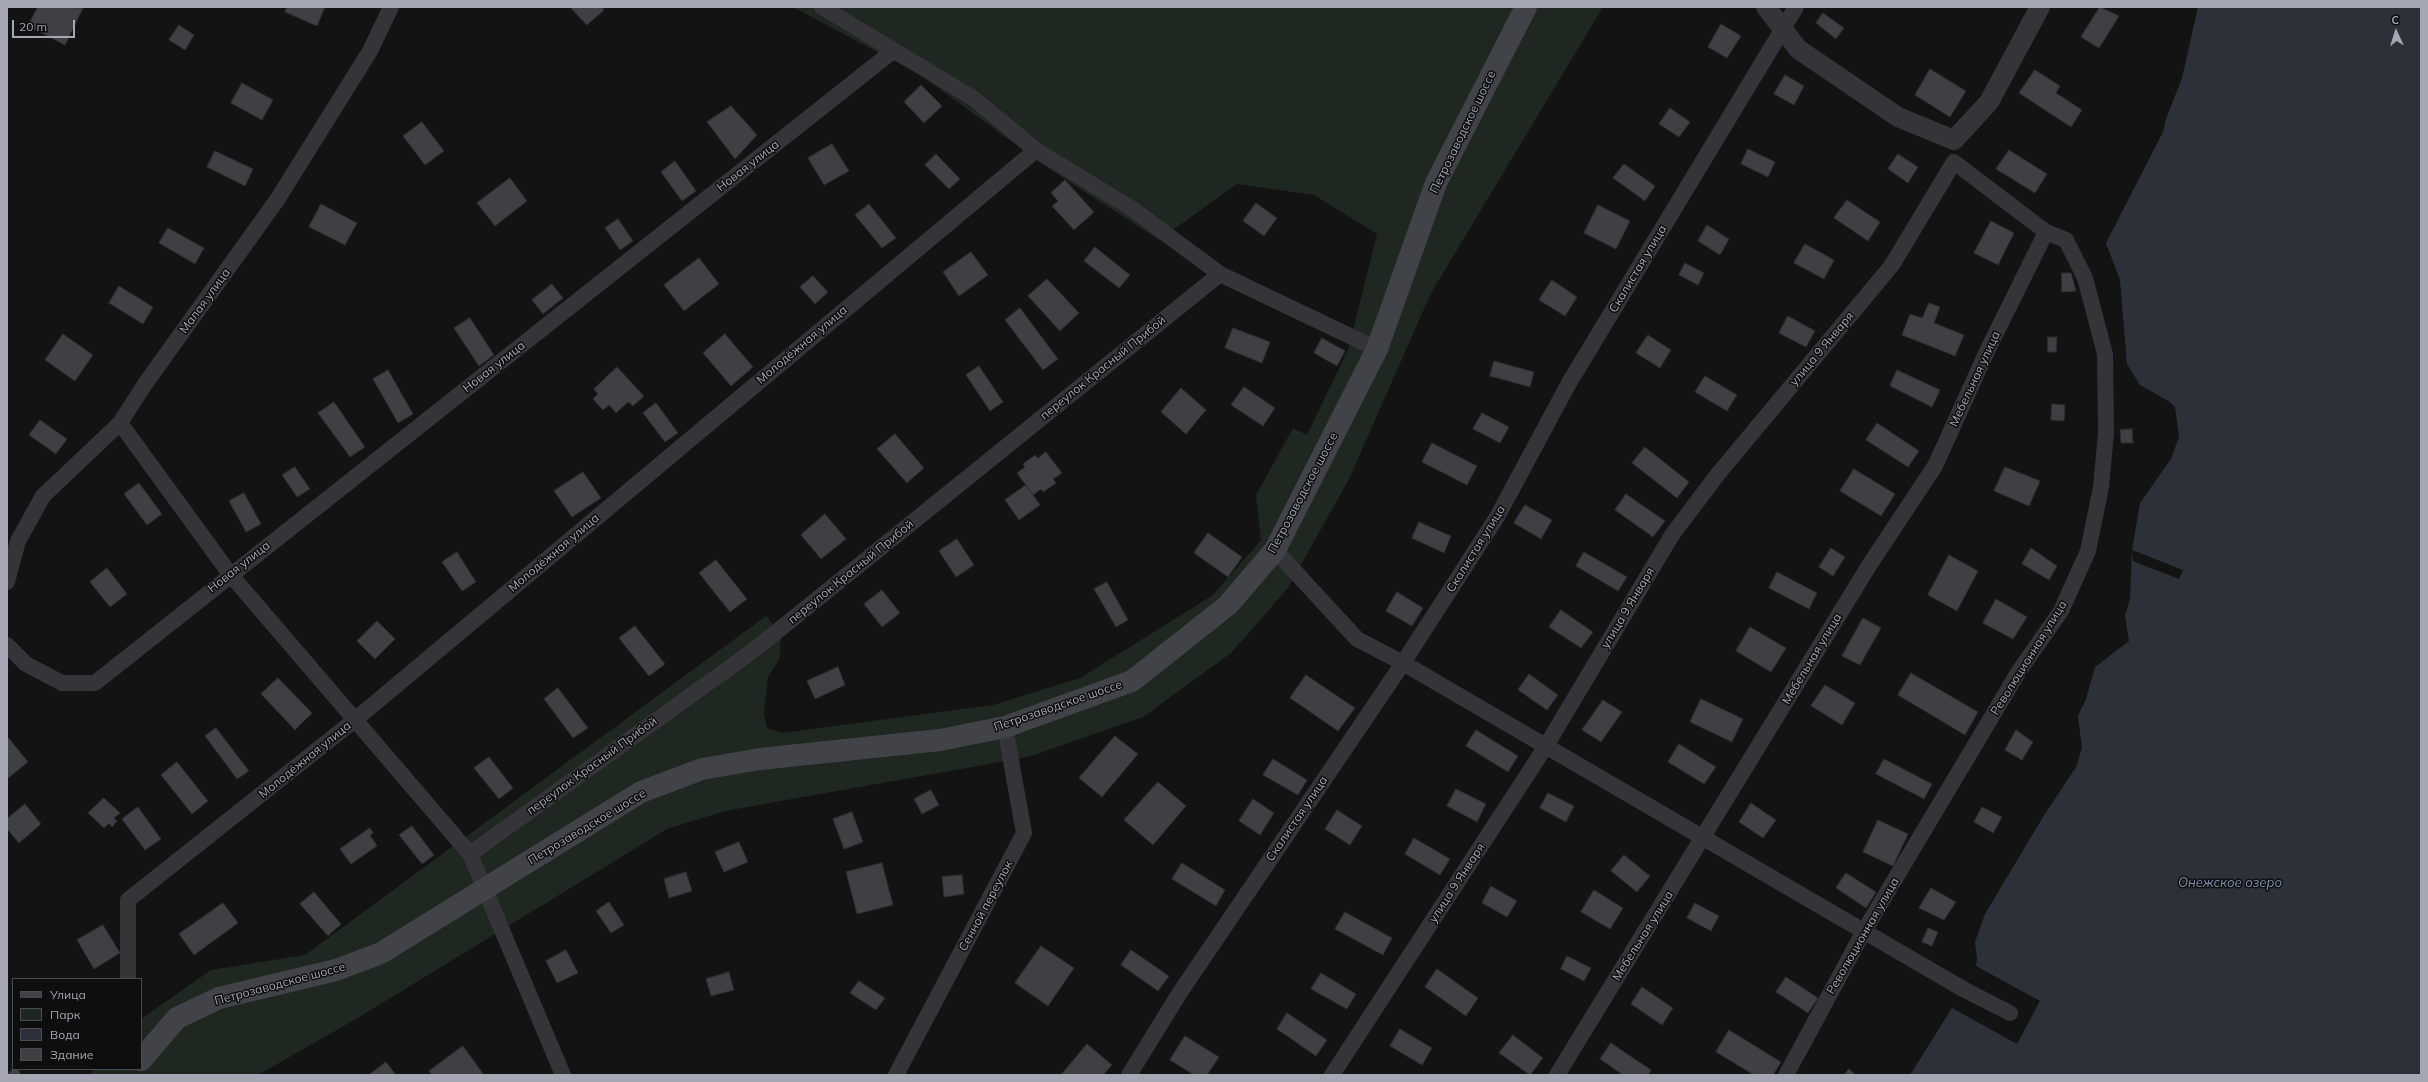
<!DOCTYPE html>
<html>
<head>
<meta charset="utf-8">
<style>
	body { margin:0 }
	#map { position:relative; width:2428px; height:1082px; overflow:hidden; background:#131314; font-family:Mulish,sans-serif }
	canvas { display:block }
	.frame { position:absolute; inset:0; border:8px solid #a5a7b4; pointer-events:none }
	.legend { position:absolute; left:12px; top:978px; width:130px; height:92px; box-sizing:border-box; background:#0e0e0f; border:1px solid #4a4b51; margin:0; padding:5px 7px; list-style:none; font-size:12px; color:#a5a7b4 }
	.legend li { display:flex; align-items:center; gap:8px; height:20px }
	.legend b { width:20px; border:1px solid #4a4b51 }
	.north { position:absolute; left:2376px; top:12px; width:40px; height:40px; -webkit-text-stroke:3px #0e0e0f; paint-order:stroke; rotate:356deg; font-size:11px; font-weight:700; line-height:16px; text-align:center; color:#a5a7b4 }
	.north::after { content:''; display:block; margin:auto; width:14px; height:18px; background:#a5a7b4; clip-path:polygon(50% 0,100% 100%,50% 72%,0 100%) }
	.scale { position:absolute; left:12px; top:20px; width:63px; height:18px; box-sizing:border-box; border:2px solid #a5a7b4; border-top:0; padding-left:5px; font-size:12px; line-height:14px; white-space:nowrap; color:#a5a7b4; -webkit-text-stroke:3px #0e0e0f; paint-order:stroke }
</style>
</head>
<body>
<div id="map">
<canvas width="2428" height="1082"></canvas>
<div class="frame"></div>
<ul class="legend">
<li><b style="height:5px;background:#424349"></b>Улица</li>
<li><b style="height:11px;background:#1f2721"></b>Парк</li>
<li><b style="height:11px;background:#2c3139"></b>Вода</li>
<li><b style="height:11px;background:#3f4044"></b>Здание</li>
</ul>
<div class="north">С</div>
<div class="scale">20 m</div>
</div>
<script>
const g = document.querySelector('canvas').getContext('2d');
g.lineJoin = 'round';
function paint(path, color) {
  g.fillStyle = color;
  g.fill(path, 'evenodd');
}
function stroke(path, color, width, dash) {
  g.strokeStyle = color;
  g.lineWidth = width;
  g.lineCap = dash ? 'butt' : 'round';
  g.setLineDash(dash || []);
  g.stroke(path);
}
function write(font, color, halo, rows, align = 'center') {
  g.font = font + ' Mulish,sans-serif';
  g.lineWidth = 3;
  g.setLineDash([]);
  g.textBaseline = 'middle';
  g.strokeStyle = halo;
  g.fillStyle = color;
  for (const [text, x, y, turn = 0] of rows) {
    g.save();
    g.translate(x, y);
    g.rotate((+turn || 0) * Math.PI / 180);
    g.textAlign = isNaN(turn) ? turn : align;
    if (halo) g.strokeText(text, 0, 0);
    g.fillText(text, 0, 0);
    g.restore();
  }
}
paint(new Path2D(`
	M793,7H1603L1431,293L1349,479L1288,588L1231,653L1143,717L1028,757L725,811L667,829L356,1019L258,1075H90L94,1069H141V1019L211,970L305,955L766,616L781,633L780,658L768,677L764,713L767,728L782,733L993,705L1080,678L1213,595L1261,540L1256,495L1293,428L1307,435L1348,350L1377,234L1314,195L1237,184L1159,240L1042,164L922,76Z`), '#1f2721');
paint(new Path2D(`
	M2198,7H2421V1075H1910L1952,1008L1976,966L1977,959L1975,942L1985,914L2043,817L2076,767L2082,748L2078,716L2086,699L2095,667L2129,641L2125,616L2130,599L2132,550L2140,503L2171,459L2179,437L2175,407L2170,402L2140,385L2127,364L2120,280L2106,243L2163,132L2166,119L2182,78Z`), '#2c3139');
paint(new Path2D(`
	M2132,550L2183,570L2179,579L2133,561Z
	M1976,966L2040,1001L2017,1044L1952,1008Z`), '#131314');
const building = new Path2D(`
	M38,7L83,8L65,45L28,26Z
	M287,7H325L317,26L285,12Z
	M570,7H602L604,10L587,25Z
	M2100,7L2119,16L2099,48L2081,37Z
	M1823,13L1844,28L1836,39L1816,23Z
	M1721,24L1741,36L1727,58L1708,47Z
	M179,25L194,35L185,50L169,40Z
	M1930,69L1966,91L1950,117L1915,95Z
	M2035,70L2060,86L2056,93L2082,110L2071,127L2019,93Z
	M1785,75L1804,86L1794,105L1774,94Z
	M242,83L273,100L262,120L231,103Z
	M921,85L942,106L924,123L904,102Z
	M731,106L757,135L735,159L707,122Z
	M1670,108L1690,122L1679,137L1659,124Z
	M422,122L444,151L425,165L403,136Z
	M832,144L849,171L824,185L808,158Z
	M1748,149L1775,162L1768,177L1741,164Z
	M2009,150L2047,174L2035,193L1996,169Z
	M215,151L253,169L245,186L207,167Z
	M936,154L960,179L949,189L925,165Z
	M1898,154L1918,167L1908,183L1888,169Z
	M675,161L696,191L682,201L661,172Z
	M1624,164L1655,186L1645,201L1613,178Z
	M510,178L527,201L495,226L477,203Z
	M1065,180L1094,212L1074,230L1052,206L1058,201L1051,193Z
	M1847,200L1880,222L1868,241L1834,218Z
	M1256,203L1277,218L1264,236L1243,221Z
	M321,204L357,223L345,245L309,227Z
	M869,204L896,238L882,248L855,215Z
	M1598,205L1630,221L1616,249L1584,233Z
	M618,219L633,241L620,250L605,228Z
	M1991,221L2014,233L1998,265L1974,253Z
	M1707,225L1729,239L1720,255L1698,241Z
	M168,228L204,248L195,264L159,243Z
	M1805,244L1834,260L1824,279L1794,263Z
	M1095,247L1130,275L1119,288L1084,261Z
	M971,252L988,275L959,296L943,272Z
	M699,258L719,284L684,311L664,285Z
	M1685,263L1704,273L1698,285L1679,275Z
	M2062,273H2071L2076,291L2062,292Z
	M813,276L828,292L815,304L800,287Z
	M1047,279L1079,313L1060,331L1028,296Z
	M1552,280L1577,297L1565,316L1539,300Z
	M552,284L563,298L543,314L532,300Z
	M119,286L153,307L143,324L109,303Z
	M1929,303L1940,307L1934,323L1964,335L1955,356L1902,335L1910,314L1922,318Z
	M1020,308L1058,359L1043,370L1005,320Z
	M1788,316L1815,331L1806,347L1779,333Z
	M470,318L494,355L479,366L454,328Z
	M1233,328L1270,342L1262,363L1225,348Z
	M63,334L93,355L75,381L45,360Z
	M725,334L753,367L731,386L703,353Z
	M1648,335L1671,350L1660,368L1636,353Z
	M2048,337H2057L2056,352H2048Z
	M1322,338L1345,351L1337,366L1314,353Z
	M1494,361L1534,372L1530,387L1490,376Z
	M979,366L1003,402L990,411L966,375Z
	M617,367L644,396L633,406L628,402L616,413L609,405L603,410L593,399L598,394L594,389Z
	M388,370L413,414L398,423L373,379Z
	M1897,370L1940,390L1932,407L1890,386Z
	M1705,376L1737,395L1727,411L1695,392Z
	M1244,387L1275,408L1263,426L1231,405Z
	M1181,388L1206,410L1186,434L1161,412Z
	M334,402L365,447L350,457L318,413Z
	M656,403L678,433L665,442L643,413Z
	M2052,404L2065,405L2064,421L2051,420Z
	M1482,413L1509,427L1500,443L1473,429Z
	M40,420L67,439L56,454L29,435Z
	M1877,423L1919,451L1908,467L1866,440Z
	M2132,429L2133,443H2121L2120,430Z
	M895,434L924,468L907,483L877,449Z
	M1432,443L1477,466L1467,485L1422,462Z
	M1645,447L1689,482L1677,498L1632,463Z
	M1046,452L1062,473L1053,479L1056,483L1043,492L1041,489L1033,495L1017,473L1025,467L1023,464L1035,455L1038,458Z
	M295,467L310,489L297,497L282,475Z
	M2005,467L2040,481L2029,506L1994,491Z
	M1854,469L1895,494L1881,516L1840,491Z
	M583,472L601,498L572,517L554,491Z
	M139,483L162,514L147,525L124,494Z
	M1026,485L1040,505L1019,520L1005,500Z
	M244,493L261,524L246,532L229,501Z
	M1626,494L1665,521L1653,537L1615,510Z
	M1525,505L1552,520L1541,539L1514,523Z
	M825,514L846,539L821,559L801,535Z
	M1419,522L1451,536L1444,553L1412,538Z
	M1208,533L1242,557L1228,577L1194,553Z
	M957,539L974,565L956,577L939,551Z
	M1831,548L1845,557L1833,576L1819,567Z
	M2031,548L2057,566L2049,580L2022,564Z
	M457,552L476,582L462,591L442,562Z
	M1584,552L1627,577L1618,591L1576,566Z
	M1949,555L1978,571L1957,611L1928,595Z
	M716,560L747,599L730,612L699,573Z
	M107,568L127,594L110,607L90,582Z
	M1777,572L1817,593L1809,609L1769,588Z
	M1107,582L1128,620L1116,627L1094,589Z
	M882,590L900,613L882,627L864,604Z
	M1397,592L1423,608L1412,626L1386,611Z
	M1996,599L2027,617L2013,639L1983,623Z
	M1561,610L1593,632L1581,648L1549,627Z
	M1863,618L1881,628L1860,665L1842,656Z
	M377,621L395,639L375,659L357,641Z
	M635,626L665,664L649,676L619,638Z
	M1750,627L1786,648L1771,672L1736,651Z
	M838,667L845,685L815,699L807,681Z
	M1911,673L1978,712L1965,735L1898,695Z
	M1529,674L1558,695L1547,710L1518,690Z
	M1306,675L1355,708L1338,731L1290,698Z
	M278,678L312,713L295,730L261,694Z
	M1825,685L1855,703L1842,725L1811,706Z
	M558,688L588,728L573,738L544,699Z
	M1701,699L1743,719L1732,742L1690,722Z
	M1603,700L1622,712L1601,742L1582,730Z
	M216,728L249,771L237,779L205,736Z
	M1476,730L1518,756L1508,772L1466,746Z
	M2016,730L2033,742L2022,760L2005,750Z
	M7,736L28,762L7,779Z
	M1115,736L1138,754L1102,797L1079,778Z
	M1679,744L1716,767L1704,784L1668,762Z
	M489,757L513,788L499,799L474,768Z
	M1273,759L1307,780L1298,795L1263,775Z
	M1884,759L1932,784L1924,799L1876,774Z
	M177,762L208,801L192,814L161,775Z
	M1158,782L1186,806L1153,845L1124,820Z
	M1456,789L1486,804L1477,822L1447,806Z
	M931,790L939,805L922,814L914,799Z
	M1548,793L1574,806L1566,822L1540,808Z
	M104,798L120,813L114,818L117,821L112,827L109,823L104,828L88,813Z
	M1253,799L1274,813L1260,835L1239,821Z
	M1751,803L1776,820L1763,838L1739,822Z
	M25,804L41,824L19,843L7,829V819Z
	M138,807L161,839L145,850L122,819Z
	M1982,807L2002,817L1993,833L1974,822Z
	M1337,810L1362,826L1350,845L1325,829Z
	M852,812L863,842L844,849L833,819Z
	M1878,820L1908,834L1893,866L1863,852Z
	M412,826L434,855L422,864L399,835Z
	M370,828L373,833L370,835L377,846L351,864L340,849Z
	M1414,838L1450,859L1440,875L1405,854Z
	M739,842L748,862L724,872L715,852Z
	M1624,855L1650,876L1637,892L1611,871Z
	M882,863L893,905L857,914L846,872Z
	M1182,863L1225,890L1216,906L1172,879Z
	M686,872L692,891L669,898L664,879Z
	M1846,873L1876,892L1866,908L1836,888Z
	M962,875L964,894L944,897L942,877Z
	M1491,886L1517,901L1507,917L1482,903Z
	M1931,888L1956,902L1944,920L1919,908Z
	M1594,890L1623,908L1610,929L1581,912Z
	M314,892L341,924L328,936L300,904Z
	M609,902L624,925L611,933L596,911Z
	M223,903L238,923L194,955L179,934Z
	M1695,903L1719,916L1711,931L1687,918Z
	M1345,912L1392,938L1383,955L1335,929Z
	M103,925L120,953L94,969L77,940Z
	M1928,928L1938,932L1932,946L1922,942Z
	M1041,946L1074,968L1048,1006L1015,983Z
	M566,950L578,973L557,983L546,961Z
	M1131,950L1169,976L1158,991L1121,965Z
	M1567,956L1591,968L1584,981L1561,969Z
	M1437,969L1478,998L1466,1016L1425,987Z
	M729,972L734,990L711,996L706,979Z
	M1321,973L1356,994L1347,1009L1311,989Z
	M1786,977L1818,998L1808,1013L1776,992Z
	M859,981L885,998L876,1010L850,993Z
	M1642,987L1673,1008L1662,1025L1631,1004Z
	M1287,1013L1327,1040L1316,1056L1277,1029Z
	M1400,1029L1432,1048L1422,1065L1390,1046Z
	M1729,1030L1781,1062L1773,1075H1754L1716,1052Z
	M1513,1035L1543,1058L1530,1075L1499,1053Z
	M1185,1036L1219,1057L1207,1075H1194L1170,1060Z
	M1611,1043L1651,1070L1648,1075H1623L1600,1059Z
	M1087,1044L1112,1065L1103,1075H1064L1062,1074Z
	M463,1046L484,1075H432L429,1071Z
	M386,1062L396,1075H369Z
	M13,1069H18L21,1075H7Z
	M1849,1069L1856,1075H1844Z`);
paint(building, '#3f4044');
stroke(building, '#2e2d30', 1);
stroke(new Path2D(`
	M822,7L973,98L1036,150L1131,208L1220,274L1377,349
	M120,423L230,574L470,854L563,1075
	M1275,550L1357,639L1403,663L1963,989L2010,1013
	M7,582L18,541L43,496L120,423L145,384L277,200L370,51L391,7
	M7,645L26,664L62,683H95L893,51
	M470,854L754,650L1220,274
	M128,979V900L356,719L1036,150
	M896,1075L1024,833L1005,727
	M1129,1075L1179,994L1403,663L1497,517L1569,383L1796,7
	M1332,1075L1546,746L1672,535L1718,474L1892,265L1954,162
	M1557,1075L1870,564L1935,466L1988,349L2046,232
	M1786,1075L1864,931L2019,671L2061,611L2088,551L2101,487L2106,433L2105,354L2085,278L2066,240L2046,232L1954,162`), '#343439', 16);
stroke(new Path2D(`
	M1766,7L1798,49L1898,117L1954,140L1989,102L2040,7`), '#343439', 20);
stroke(new Path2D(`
	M141,1060L177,1018L219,998L336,970L381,953L641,792L702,769L760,759L940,740L1005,727L1132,681L1228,605L1275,550L1377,349L1436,183L1526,7`), '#424349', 22);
write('12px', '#a5a7b4', '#0e0e0f', [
	["Петрозаводское шоссе",1463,132,-64],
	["Новая улица",748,166,-38],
	["Скалистая улица",1638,269,-59],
	["Малая улица",205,301,-54],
	["Молодёжная улица",802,345,-40],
	["улица 9 Января",1822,349,-50],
	["Новая улица",494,367,-38],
	["переулок Красный Прибой",1103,368,-39],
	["Мебельная улица",1975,379,-65],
	["Петрозаводское шоссе",1303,493,-62],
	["Скалистая улица",1476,549,-58],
	["Молодёжная улица",554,553,-40],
	["Новая улица",239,567,-38],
	["переулок Красный Прибой",851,572,-39],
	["улица 9 Января",1628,608,-59],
	["Революционная улица",2029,658,-58],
	["Мебельная улица",1812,659,-59],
	["Петрозаводское шоссе",1058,706,-19],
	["Молодёжная улица",305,760,-39],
	["переулок Красный Прибой",592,766,-36],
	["Скалистая улица",1297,819,-56],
	["Петрозаводское шоссе",587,827,-31],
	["улица 9 Января",1457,883,-57],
	["Сенной переулок",986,906,-62],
	["Мебельная улица",1643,936,-58],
	["Революционная улица",1863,936,-60],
	["Петрозаводское шоссе",280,984,-15]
]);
write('italic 13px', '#7e8fad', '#0e0e0f', [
	["Онежское озеро",2230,883]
]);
</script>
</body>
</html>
